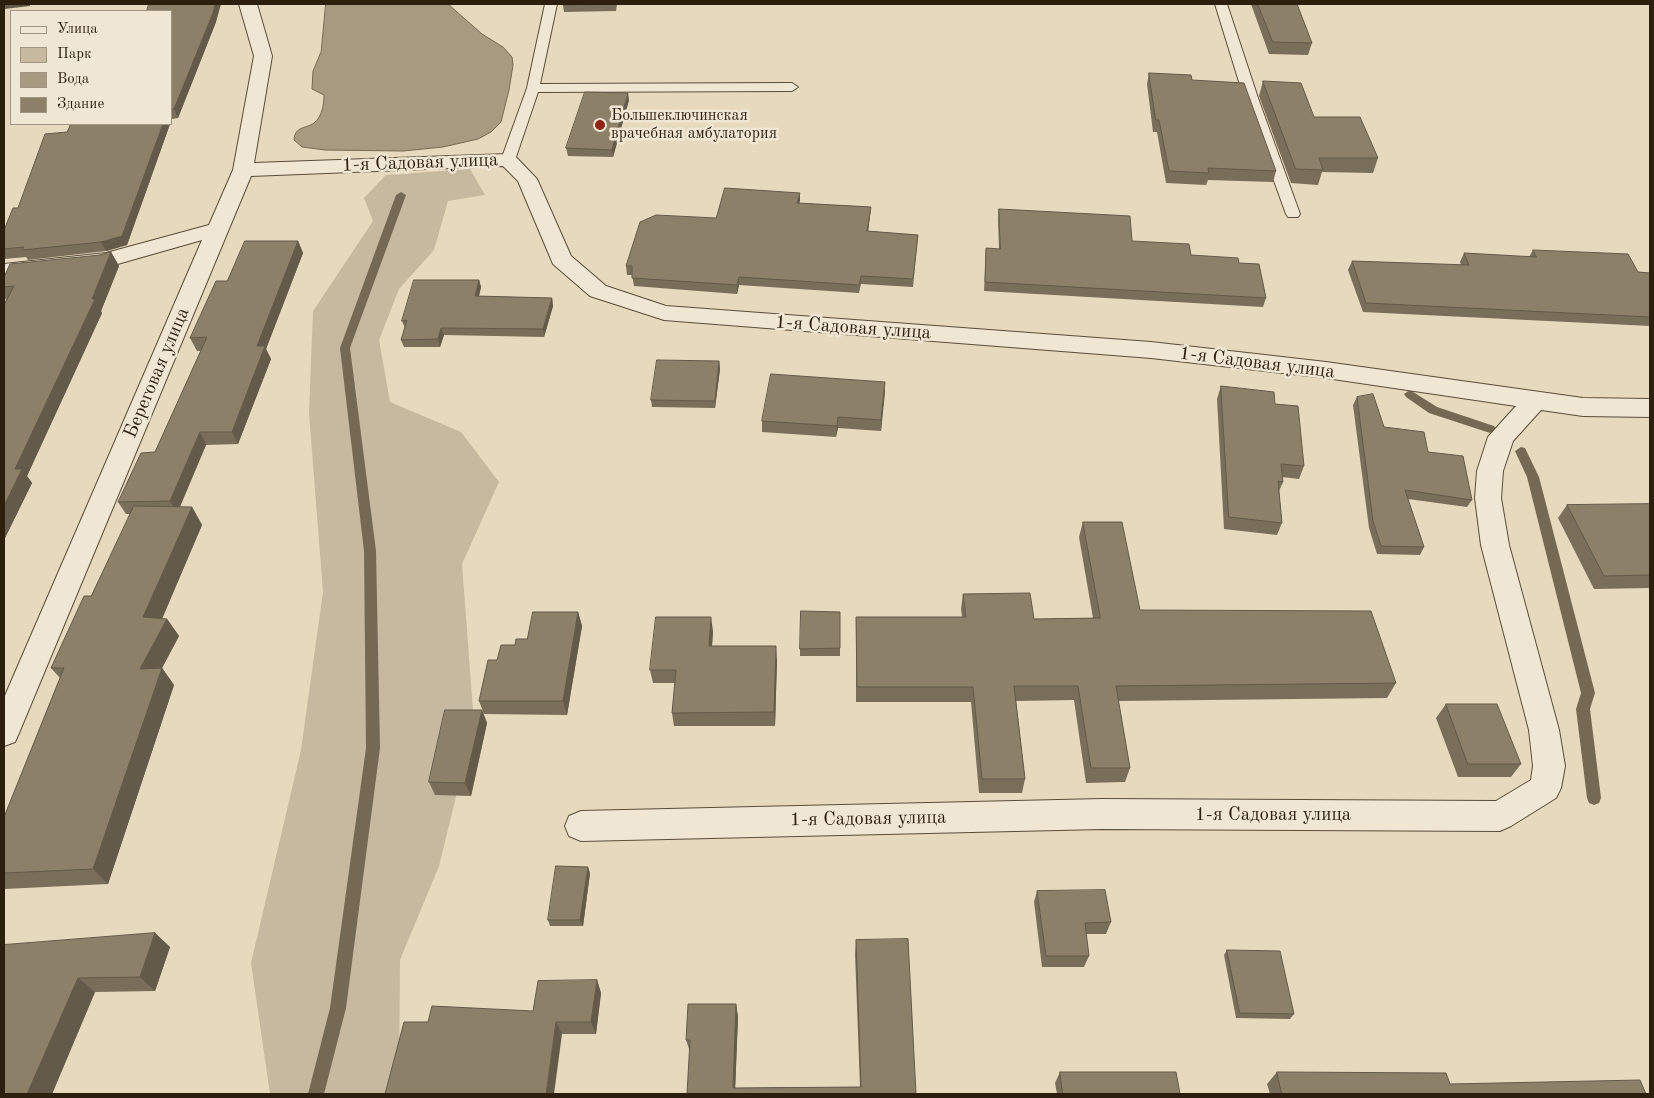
<!DOCTYPE html>
<html>
<head>
<meta charset="utf-8">
<style>
	body { margin:0 }
	#map { position:relative; width:1654px; height:1098px; overflow:hidden; background:#e6d9bd; font-family:"Old Standard TT",serif }
	canvas { display:block }
	.frame { position:absolute; inset:0; border:5px solid #2c1f0d; pointer-events:none }
	.legend { position:absolute; left:10px; top:10px; width:162px; height:115px; box-sizing:border-box; background:#efe6d4; border:1px solid #a19684; margin:0; padding:6px 9px; list-style:none; font-size:15px; color:#2c1f0d }
	.legend li { display:flex; align-items:center; gap:10px; height:25px }
	.legend b { width:25px; border:1px solid #a19684 }
</style>
</head>
<body>
<div id="map">
<canvas width="1654" height="1098"></canvas>
<div class="frame"></div>
<ul class="legend">
<li><b style="height:6px;background:#efe6d4"></b>Улица</li>
<li><b style="height:14px;background:#c6b99f"></b>Парк</li>
<li><b style="height:14px;background:#a79a81"></b>Вода</li>
<li><b style="height:14px;background:#8d8069"></b>Здание</li>
</ul>
</div>
<script>
const g = document.querySelector('canvas').getContext('2d');
g.lineJoin = 'round';
function paint(path, color) {
  g.fillStyle = color;
  g.fill(path, 'evenodd');
}
function stroke(path, color, width, dash) {
  g.strokeStyle = color;
  g.lineWidth = width;
  g.lineCap = dash ? 'butt' : 'round';
  g.setLineDash(dash || []);
  g.stroke(path);
}
function write(font, color, halo, rows, align = 'center') {
  g.font = font + ' "Old Standard TT",serif';
  g.lineWidth = 5;
  g.setLineDash([]);
  g.textBaseline = 'middle';
  g.strokeStyle = halo;
  g.fillStyle = color;
  for (const [text, x, y, turn = 0] of rows) {
    g.save();
    g.translate(x, y);
    g.rotate((+turn || 0) * Math.PI / 180);
    g.textAlign = isNaN(turn) ? turn : align;
    if (halo) g.strokeText(text, 0, 0);
    g.fillText(text, 0, 0);
    g.restore();
  }
}
paint(new Path2D(`
	M470,169L485,195L448,201L434,250L399,289L379,340L390,402L461,432L499,482L462,564L474,723L439,866L400,960L399,1094H270L251,963L301,750L323,592L309,413L313,311L373,221L364,198L386,175Z`), '#c6b99f');
const water = new Path2D(`
	M326,4H448L482,34L503,47L512,57L513,65L509,90L501,122L491,132L478,139L443,147L403,151L325,150L302,147L294,140C295,126 305,129 314,123C322,117 324,104 324,95L312,89L313,71L321,52Z`);
paint(water, '#a79a81');
stroke(water, '#766953', 1);
paint(new Path2D(`
	M401,192L406,195L350,348L376,551L380,748L346,1008L324,1094H308L330,1008L366,748L364,551L340,348L396,195Z
	M1410,390L1437,407L1494,426L1496,429L1490,433L1429,413L1406,397L1404,394Z
	M1521,447L1525,448L1539,477L1595,693L1590,709L1601,798L1599,803L1594,805L1589,803L1587,798L1576,709L1581,693L1527,477L1515,451Z`), '#766953');
const lane = new Path2D(`
	M545,4H557L540,84L792,83L798,87L792,91L538,92L515,160L508,164L503,163L501,160L527,88Z
	M1215,4H1227L1258,98L1300,214L1298,217H1288L1286,214L1244,98Z`);
const street = new Path2D(`
	M239,4H257L272,56L254,163L508,154L515,156L537,179L571,256L606,286L666,306L1151,342L1326,362L1583,398L1650,399V417L1583,416L1541,410L1513,441L1503,471L1501,498L1509,545L1559,730L1565,766L1561,788L1556,798L1511,826L1500,831L1102,829L581,841L569,836L565,826L569,816L581,811L1102,799L1496,801L1531,780L1533,766L1529,730L1481,545L1475,498L1477,471L1488,437L1516,406L1326,378L1151,358L664,320L590,296L553,264L518,181L503,166L251,176L19,733L15,742L4,746V698L202,240L107,267L4,278V264L106,253L209,225L233,170L254,56Z`);
stroke(lane, '#5a4e39', 2);
stroke(street, '#5a4e39', 2);
paint(lane, '#efe6d4');
paint(street, '#efe6d4');
paint(new Path2D(`
	M617,4L616,11L564,12L563,5Z
	M1251,4H1297L1312,43L1308,55L1269,54Z
	M171,11L216,22L178,118L172,119L171,121Z
	M1149,73L1192,80L1276,171L1273,182L1208,180L1206,185L1166,183L1157,132H1153L1147,84Z
	M1263,81L1314,117L1378,158L1373,173L1322,172L1318,185L1291,183L1259,96Z
	M629,100L613,157L568,156L566,148Z
	M71,124H170L127,245L106,251L28,260L26,257L4,259V230L67,132Z
	M800,193L799,203L871,207L868,231L918,235L913,287L861,284L859,293L739,285L737,294L634,286L632,275H627L626,266L716,218Z
	M999,209L1191,255L1239,263L1266,298L1263,307L984,291L986,248L999,249L998,218Z
	M298,241L303,253L266,349L271,359L238,444L206,445L180,507H192L202,525L162,619H167L179,636L162,668L174,685L108,884L4,889V817L60,678L51,668L91,596L131,514H126L118,502L155,452L201,351H197L190,338L227,281Z
	M1533,250L1638,272L1650,273V326L1363,312L1348,270L1352,261L1461,265L1460,262L1464,253L1529,257Z
	M111,252L119,266L101,311L102,313L27,476L32,483L4,540V305L6,300L4,296V277Z
	M479,280L481,287L479,296L552,298L553,306L544,337L444,335L440,347H404L401,340L405,328L402,321Z
	M719,361L720,369L715,408L652,407L651,400Z
	M885,382L881,431L838,428L836,437L762,432V421Z
	M1221,386L1275,404L1304,466L1299,479L1282,477L1283,482L1279,491L1282,523L1277,535L1224,529L1217,399Z
	M1357,397L1384,427L1428,452L1472,500L1467,507L1408,499L1424,547L1420,555L1377,554L1369,528L1353,405Z
	M1650,504V588L1594,589L1558,518L1567,505Z
	M1083,522L1140,610L1396,683L1387,698L1118,701L1130,768L1125,782L1086,783L1074,700L1016,701L1025,779L1022,793H979L971,702H856V617H962L961,609L963,594L1034,619L1093,618L1079,537Z
	M578,612L582,626L567,715L484,714L479,701L497,660L515,645Z
	M840,612V656H800V649Z
	M713,631L712,646L777,660L775,726H674L672,713L675,683H653L650,670Z
	M1446,704L1521,764L1511,777H1458L1436,718Z
	M482,710L487,723L471,796L435,795L429,782Z
	M590,873L583,926H550L548,920Z
	M1037,891L1111,922L1106,934H1086L1089,956L1084,967H1042L1034,902Z
	M155,933L170,947L155,991L95,992L52,1094H4V945Z
	M856,940L916,1094H687L690,1052L686,1040L736,1004L738,1017L735,1088L860,1087L855,954Z
	M1227,950L1294,1014L1290,1019L1236,1018L1224,955Z
	M597,980L601,993L596,1034H562L428,1022L533,1011Z
	M1060,1072L1180,1094H1057L1055,1083Z
	M1277,1072L1450,1084L1646,1094H1270L1267,1084Z`), '#796e5a');
paint(new Path2D(`
	M4,4H30V6L4,9Z
	M215,4H221L216,22L178,118L174,109Z
	M628,93L629,100L613,157L612,150Z
	M163,124H170L127,245L106,251L101,242Z
	M800,193V201L797,212V203Z
	M871,207L870,216L867,240V231Z
	M298,241L303,253L266,349L271,359L238,444L232,432L257,346Z
	M111,252L119,266L101,311L102,313L27,476L32,483L4,540V506L15,469L92,299Z
	M739,277V285L737,294V285Z
	M479,280L481,287L477,304L475,296Z
	M552,298L553,306L544,337L543,329Z
	M441,328L444,335L440,347L438,339Z
	M719,361L720,369L715,408V401Z
	M885,382V393L881,431V420Z
	M838,417V428L836,437L837,426Z
	M200,432L206,445L177,513L170,501Z
	M192,507L202,525L155,635L143,617Z
	M578,612L582,626L567,715L563,701Z
	M711,617L713,631L711,660L709,646Z
	M167,619L179,636L162,668L174,685L108,884L93,869L140,669Z
	M776,646L777,660L775,726L774,712Z
	M482,710L487,723L471,796L465,783Z
	M588,867L590,873L583,926L580,920Z
	M155,933L170,947L155,991L140,977Z
	M78,978L95,992L52,1094H27Z
	M597,980L601,993L596,1034L591,1022Z
	M736,1004L738,1017L735,1094L733,1088Z
	M556,1022L562,1034L554,1094H546Z`), '#635a4a');
const building = new Path2D(`
	M149,4H215L213,13L174,109H171V11H147Z
	M563,4H615L563,5Z
	M1258,4H1297L1312,43L1273,42Z
	M1149,73L1191,75L1192,80L1244,83L1276,171L1208,168L1209,173L1169,171L1159,120H1156Z
	M1263,81L1301,83L1314,117H1360L1378,158H1319L1323,170L1296,169Z
	M585,92L628,93L612,150L566,148Z
	M71,124H163L122,236L101,242L22,250L24,247L4,249V230L13,208H18L45,134L67,132Z
	M725,188L800,193L797,203L871,207L867,231L918,235L913,279L861,276L859,285L739,277L737,285L632,278V266H626L640,222L656,215L716,218Z
	M999,209L1130,216L1132,241L1189,244L1191,255L1238,258L1239,263L1259,264L1266,298L985,282L986,248L1000,249Z
	M245,241H298L257,346H265L232,432H200L170,501L118,502L141,453L155,452L207,337L190,338L216,281H227Z
	M1533,250L1628,254L1638,272L1650,273V317L1366,303L1352,261L1469,265L1464,253L1536,257Z
	M111,252L92,299H95L15,469H22L4,506V305L14,286L4,287V277L10,264L100,255Z
	M414,280H479L475,296L552,298L543,329L441,328L438,339L401,340L407,320L402,321Z
	M657,360L719,361L715,401L651,400Z
	M771,374L885,382L881,420L838,417L837,426L762,421Z
	M1221,386L1274,392L1275,404L1298,406L1304,466L1281,464L1283,482L1278,481L1282,523L1229,517Z
	M1373,394L1384,427L1424,432L1428,452L1463,456L1472,500L1405,490L1424,547L1381,546L1373,521L1357,397Z
	M1650,504V575L1604,576L1567,505Z
	M134,506L192,507L143,617L167,619L140,669L162,668L93,869L4,873V817L64,668H51L84,596H91Z
	M1083,522H1122L1140,610L1371,611L1396,683L1116,686L1130,768H1091L1078,686H1014L1025,779H982L973,687H857L856,617H966L963,594L1030,593L1034,619L1100,618Z
	M801,611L840,612V648L800,649Z
	M533,612H578L563,701H479L488,660H497L501,645H515L516,639H527Z
	M656,617H711L709,646H776L774,712L672,713L676,670H650Z
	M1446,704H1497L1521,764H1468Z
	M445,710H482L465,783L429,782Z
	M556,866L588,867L580,920H548Z
	M1105,890L1111,922L1085,923L1089,956H1046L1037,891Z
	M155,933L140,977L78,978L27,1094H4V945Z
	M908,939L916,1094H687L690,1040H686L688,1004H736L733,1088L861,1087L856,940Z
	M1227,950L1280,951L1294,1014L1240,1013Z
	M597,980L591,1022H556L546,1094H385L404,1022H428L432,1006L533,1011L538,981Z
	M1060,1072H1176L1180,1094H1063Z
	M1277,1072L1446,1073L1450,1084L1640,1080L1646,1094H1282Z`);
paint(building, '#8d8069');
stroke(building, '#635a4a', 1);
for (const [x, y, r, color] of [
	[600,125,6,"#8f2418"]
]) {
  const dot = new Path2D();
  dot.arc(x, y, r, 0, 2 * Math.PI);
  g.fillStyle = color;
  g.fill(dot);
  stroke(dot, '#efe6d4', 2);
}
write('16px', '#2c1f0d', '#efe6d4', [
	["Большеключинская",611,116],
	["врачебная амбулатория",611,134]
], 'left');
write('19px', '#2c1f0d', '#efe6d4', [
	["1-я Садовая улица",420,163,-2],
	["1-я Садовая улица",853,328,4],
	["1-я Садовая улица",1257,363,7],
	["Береговая улица",157,373,-67],
	["1-я Садовая улица",1273,815],
	["1-я Садовая улица",868,819,-1]
]);
</script>
</body>
</html>
